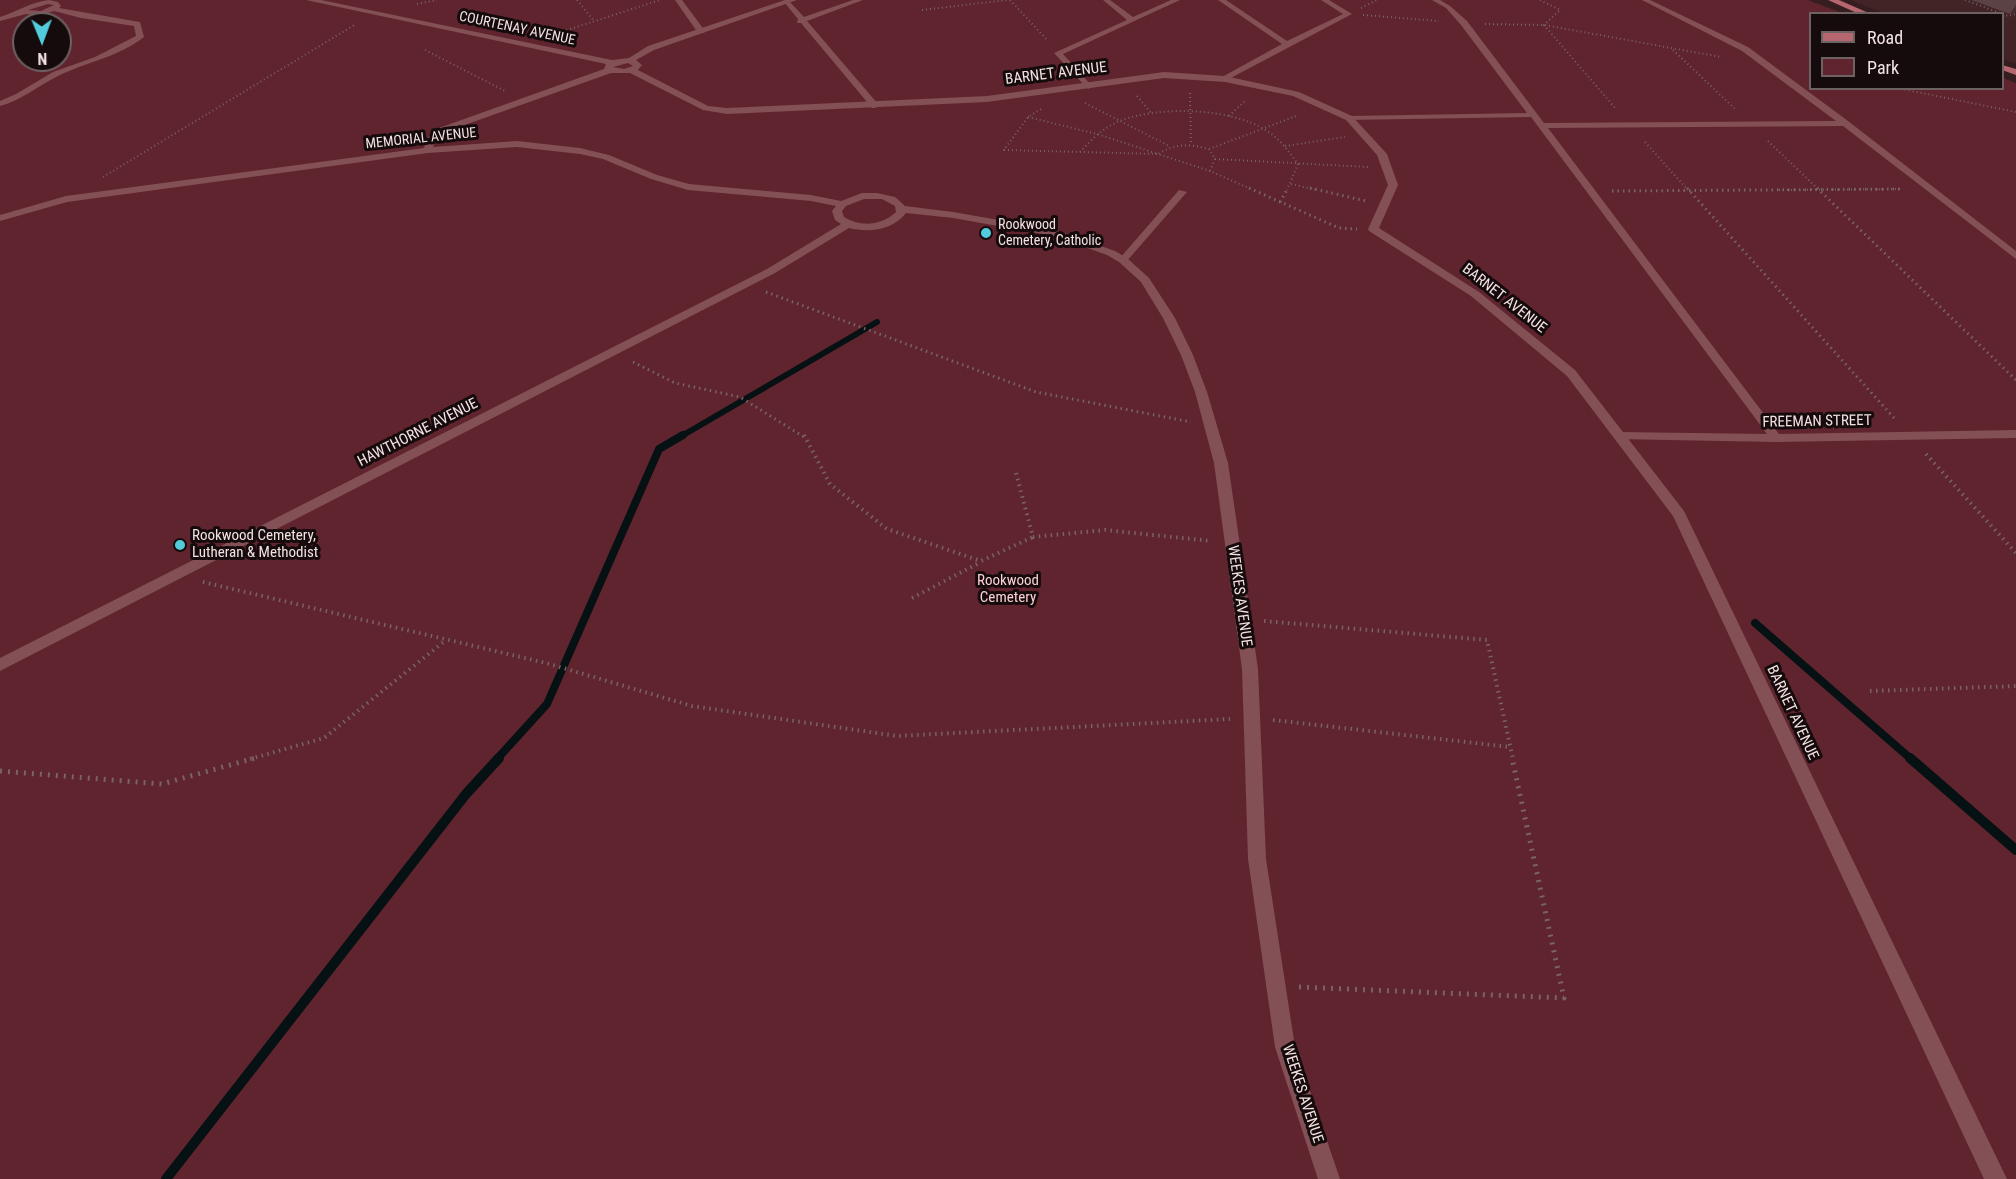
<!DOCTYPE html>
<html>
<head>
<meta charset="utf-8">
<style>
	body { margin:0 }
	#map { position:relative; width:2016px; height:1179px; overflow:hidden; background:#351d20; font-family:"Roboto Condensed",sans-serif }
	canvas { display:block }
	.legend { position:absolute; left:1809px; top:12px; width:195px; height:78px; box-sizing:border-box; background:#150b0c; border:2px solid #6e6162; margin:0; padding:8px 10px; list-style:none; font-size:18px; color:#f3e2e3 }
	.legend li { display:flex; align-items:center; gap:12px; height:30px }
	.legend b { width:30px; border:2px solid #6e6162 }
	.north { position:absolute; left:12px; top:12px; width:60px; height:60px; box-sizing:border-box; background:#150b0c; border:2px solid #6e6162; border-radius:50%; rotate:179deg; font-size:16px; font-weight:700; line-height:24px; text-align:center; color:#f3e2e3 }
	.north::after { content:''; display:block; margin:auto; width:21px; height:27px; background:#52cbda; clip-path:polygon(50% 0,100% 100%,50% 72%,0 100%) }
</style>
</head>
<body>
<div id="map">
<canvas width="2016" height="1179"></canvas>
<ul class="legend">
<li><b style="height:8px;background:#b6666f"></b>Road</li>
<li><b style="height:16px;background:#60242e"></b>Park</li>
</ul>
<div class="north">N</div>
</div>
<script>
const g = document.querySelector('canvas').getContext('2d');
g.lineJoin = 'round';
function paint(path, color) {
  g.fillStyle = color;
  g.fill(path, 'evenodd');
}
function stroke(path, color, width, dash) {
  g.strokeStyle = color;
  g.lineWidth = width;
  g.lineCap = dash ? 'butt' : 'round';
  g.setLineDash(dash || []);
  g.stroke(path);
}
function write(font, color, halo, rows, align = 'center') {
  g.font = font + ' "Roboto Condensed",sans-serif';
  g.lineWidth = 6;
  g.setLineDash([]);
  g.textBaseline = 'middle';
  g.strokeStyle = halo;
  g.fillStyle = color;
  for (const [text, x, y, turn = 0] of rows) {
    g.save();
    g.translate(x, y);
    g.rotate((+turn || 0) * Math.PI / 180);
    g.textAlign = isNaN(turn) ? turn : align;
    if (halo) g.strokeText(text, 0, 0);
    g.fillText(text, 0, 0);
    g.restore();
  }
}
paint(new Path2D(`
	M1850,0H2016V64L2003,59L2002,14L1884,13Z`), '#422326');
paint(new Path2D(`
	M0,0H1808L1842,13L1810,14V88H2002L2003,78L2016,83V1179H0ZM24,24H60V60H24Z`), '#60242e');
stroke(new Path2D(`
	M680,437L877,322`), '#051112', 6);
stroke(new Path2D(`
	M1755,623L1911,759
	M497,759L547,704L659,449L683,435`), '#051112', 8);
stroke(new Path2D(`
	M1910,758L2016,850
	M166,1179L466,794L499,758`), '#051112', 10);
stroke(new Path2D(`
	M577,0L594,21
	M1010,0L1048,41
	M1540,0L1560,10L1544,25L1616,109
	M1965,0L2008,16L2016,14
	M417,4L437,0
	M1361,8L1377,0
	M922,10L1007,0
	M1363,15L1439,21
	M1485,24L1544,25L1721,57
	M555,34L660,0
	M425,50L505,91
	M1673,50L1735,109
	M1897,88L2016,112
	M1190,93L1191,144
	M1137,96L1152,114
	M1085,103L1169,146
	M1041,109L1028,117L1004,150L1158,154L1210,171
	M1229,116L1246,100
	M1028,117L1097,134L1158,154C1175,143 1190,144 1209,149L1215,159L1210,171L1253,190
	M1768,141L1819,190
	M1645,142L1688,190
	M1285,146L1345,137
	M1209,149L1299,115
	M1080,152C1090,141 1101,130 1115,123C1154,105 1231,107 1267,131C1280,139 1289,152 1298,164L1287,190
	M1215,159L1368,167
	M103,177L356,24
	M1291,184L1317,190
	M1779,190L1902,189`), '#786365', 2, [1, 3]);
stroke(new Path2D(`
	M1249,188L1339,228L1357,229
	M1310,188L1366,201
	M1687,188L1895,419
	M1817,188L2016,380
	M1612,191L1902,189
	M1280,202L1288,188
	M766,292L1036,392L1191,422
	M633,362L675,383L740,397L804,437`), '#786365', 3, [1.5, 4]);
stroke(new Path2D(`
	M804,435L830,484L887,529L981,561L1033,537
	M1926,454L2016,553
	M1016,473L1033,537L1105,530L1211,541
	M203,582L546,663L692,706L897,736L1230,719
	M912,598L981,562
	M1264,621L1487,640L1513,759
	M1870,691L2016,686
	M1273,720L1510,747
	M250,759L324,738L446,640`), '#786365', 4, [1.5, 4.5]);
stroke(new Path2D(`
	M0,771L162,784L255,758
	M1299,987L1564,998L1512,758`), '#786365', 5, [2, 6]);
paint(new Path2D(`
	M49,0L58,2L61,6L59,8L140,22L144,37C119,57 86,62 58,76C38,86 22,100 0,106V101L16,94L53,72L95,57L136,36L134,26L81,18L54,11L41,15L26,14L0,21V17C18,11 29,3 49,0ZM48,4L54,5L41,11L28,10Z
	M675,0H682L705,31L704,33H698Z
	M853,0H863L807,21L878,104L879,106L875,108H872L801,23H797L798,19L784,2L789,1L804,17Z
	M1103,0H1110L1133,17L1171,0H1180L1063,54L1091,85L1092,87L1088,89L1054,53L1127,20Z
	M1218,0H1226L1287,41L1343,14L1321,0H1329L1352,14L1225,81L1221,79L1222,77L1282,44Z
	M1432,0H1440L1450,6L1467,21L1544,123L1836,121L1742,51L1642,0H1650L1748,47L1848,121L2016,251V259L1843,126L1548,128L1779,434L2016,430V438L1776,442L1615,439L1613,436L1615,433L1619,432L1767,434L1531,117L1346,120V116H1349L1527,113L1461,25L1446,8Z
	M1179,190L1187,192L1126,262H1120V258Z`), '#825055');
paint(new Path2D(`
	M306,0H321L612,60L629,58L648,46L785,0H797L654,50L636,60L642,65L638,70L708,106L727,108L987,96L1164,72L1225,76L1299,92L1352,116L1387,154L1398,185L1379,228L1479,292L1575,370L1684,511L2007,1179H1984L1673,516L1567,376L1471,296L1369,231L1368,229L1388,185L1377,155L1346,120L1293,96L1225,82L1164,78L987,102L727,114L703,110L630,73H611L445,132L435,141L433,147L517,141L580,148L609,155L657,175L689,184L811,195L841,201L862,193H877L895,197L905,206L953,212L1056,230L1115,251L1127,258L1149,278L1175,318L1193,355L1207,392L1228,463L1258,669L1266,859L1295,1047L1340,1179H1318L1275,1047L1248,859L1242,669L1214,463L1195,392L1181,355L1163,318L1141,282L1119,262L1107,255L1054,236L953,218L906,213C893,230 870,233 849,228L775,273L0,671V658L767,269L841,224L835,220L832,211L836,206L811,201L688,190L651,179L603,159L580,154L517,147L428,153L67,202L0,221V215L66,196L424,148L427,138L439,128L604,69L606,64ZM628,63L633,66L624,69L613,67ZM864,199H882L895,206L896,212C881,226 860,227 844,217L842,211L846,206Z`), '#825055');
paint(new Path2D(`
	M1828,0H1839L1871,14H1859Z
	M2002,65L2016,69V75L2002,70Z`), '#b6666f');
paint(new Path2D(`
	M1971,0H2016V13L2010,14Z`), '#5b4244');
paint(new Path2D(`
	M2016,5V13L2010,14Z`), '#452c2e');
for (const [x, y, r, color] of [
	[986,233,6,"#52cbda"],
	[180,545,6,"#52cbda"]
]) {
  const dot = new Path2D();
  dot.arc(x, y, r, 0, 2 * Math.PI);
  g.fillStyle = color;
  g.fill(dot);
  stroke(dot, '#150b0c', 2);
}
write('14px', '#f3e2e3', '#150b0c', [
	["COURTENAY AVENUE",517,29,12],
	["MEMORIAL AVENUE",421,139,-6]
]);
write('14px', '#f3e2e3', '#150b0c', [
	["Rookwood",998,225],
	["Cemetery, Catholic",998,241]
], 'left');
write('15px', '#f3e2e3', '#150b0c', [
	["BARNET AVENUE",1056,74,-7],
	["BARNET AVENUE",1504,299,38],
	["FREEMAN STREET",1817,422,-1],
	["HAWTHORNE AVENUE",418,433,-27],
	["WEEKES AVENUE",1239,596,82],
	["BARNET AVENUE",1792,713,65],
	["WEEKES AVENUE",1302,1094,72]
]);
write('15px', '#f3e2e3', '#150b0c', [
	["Rookwood Cemetery,",192,536],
	["Lutheran & Methodist",192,553]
], 'left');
write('15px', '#fbd0d3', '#150b0c', [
	["Rookwood",1008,581],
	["Cemetery",1008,598]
]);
</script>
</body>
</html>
